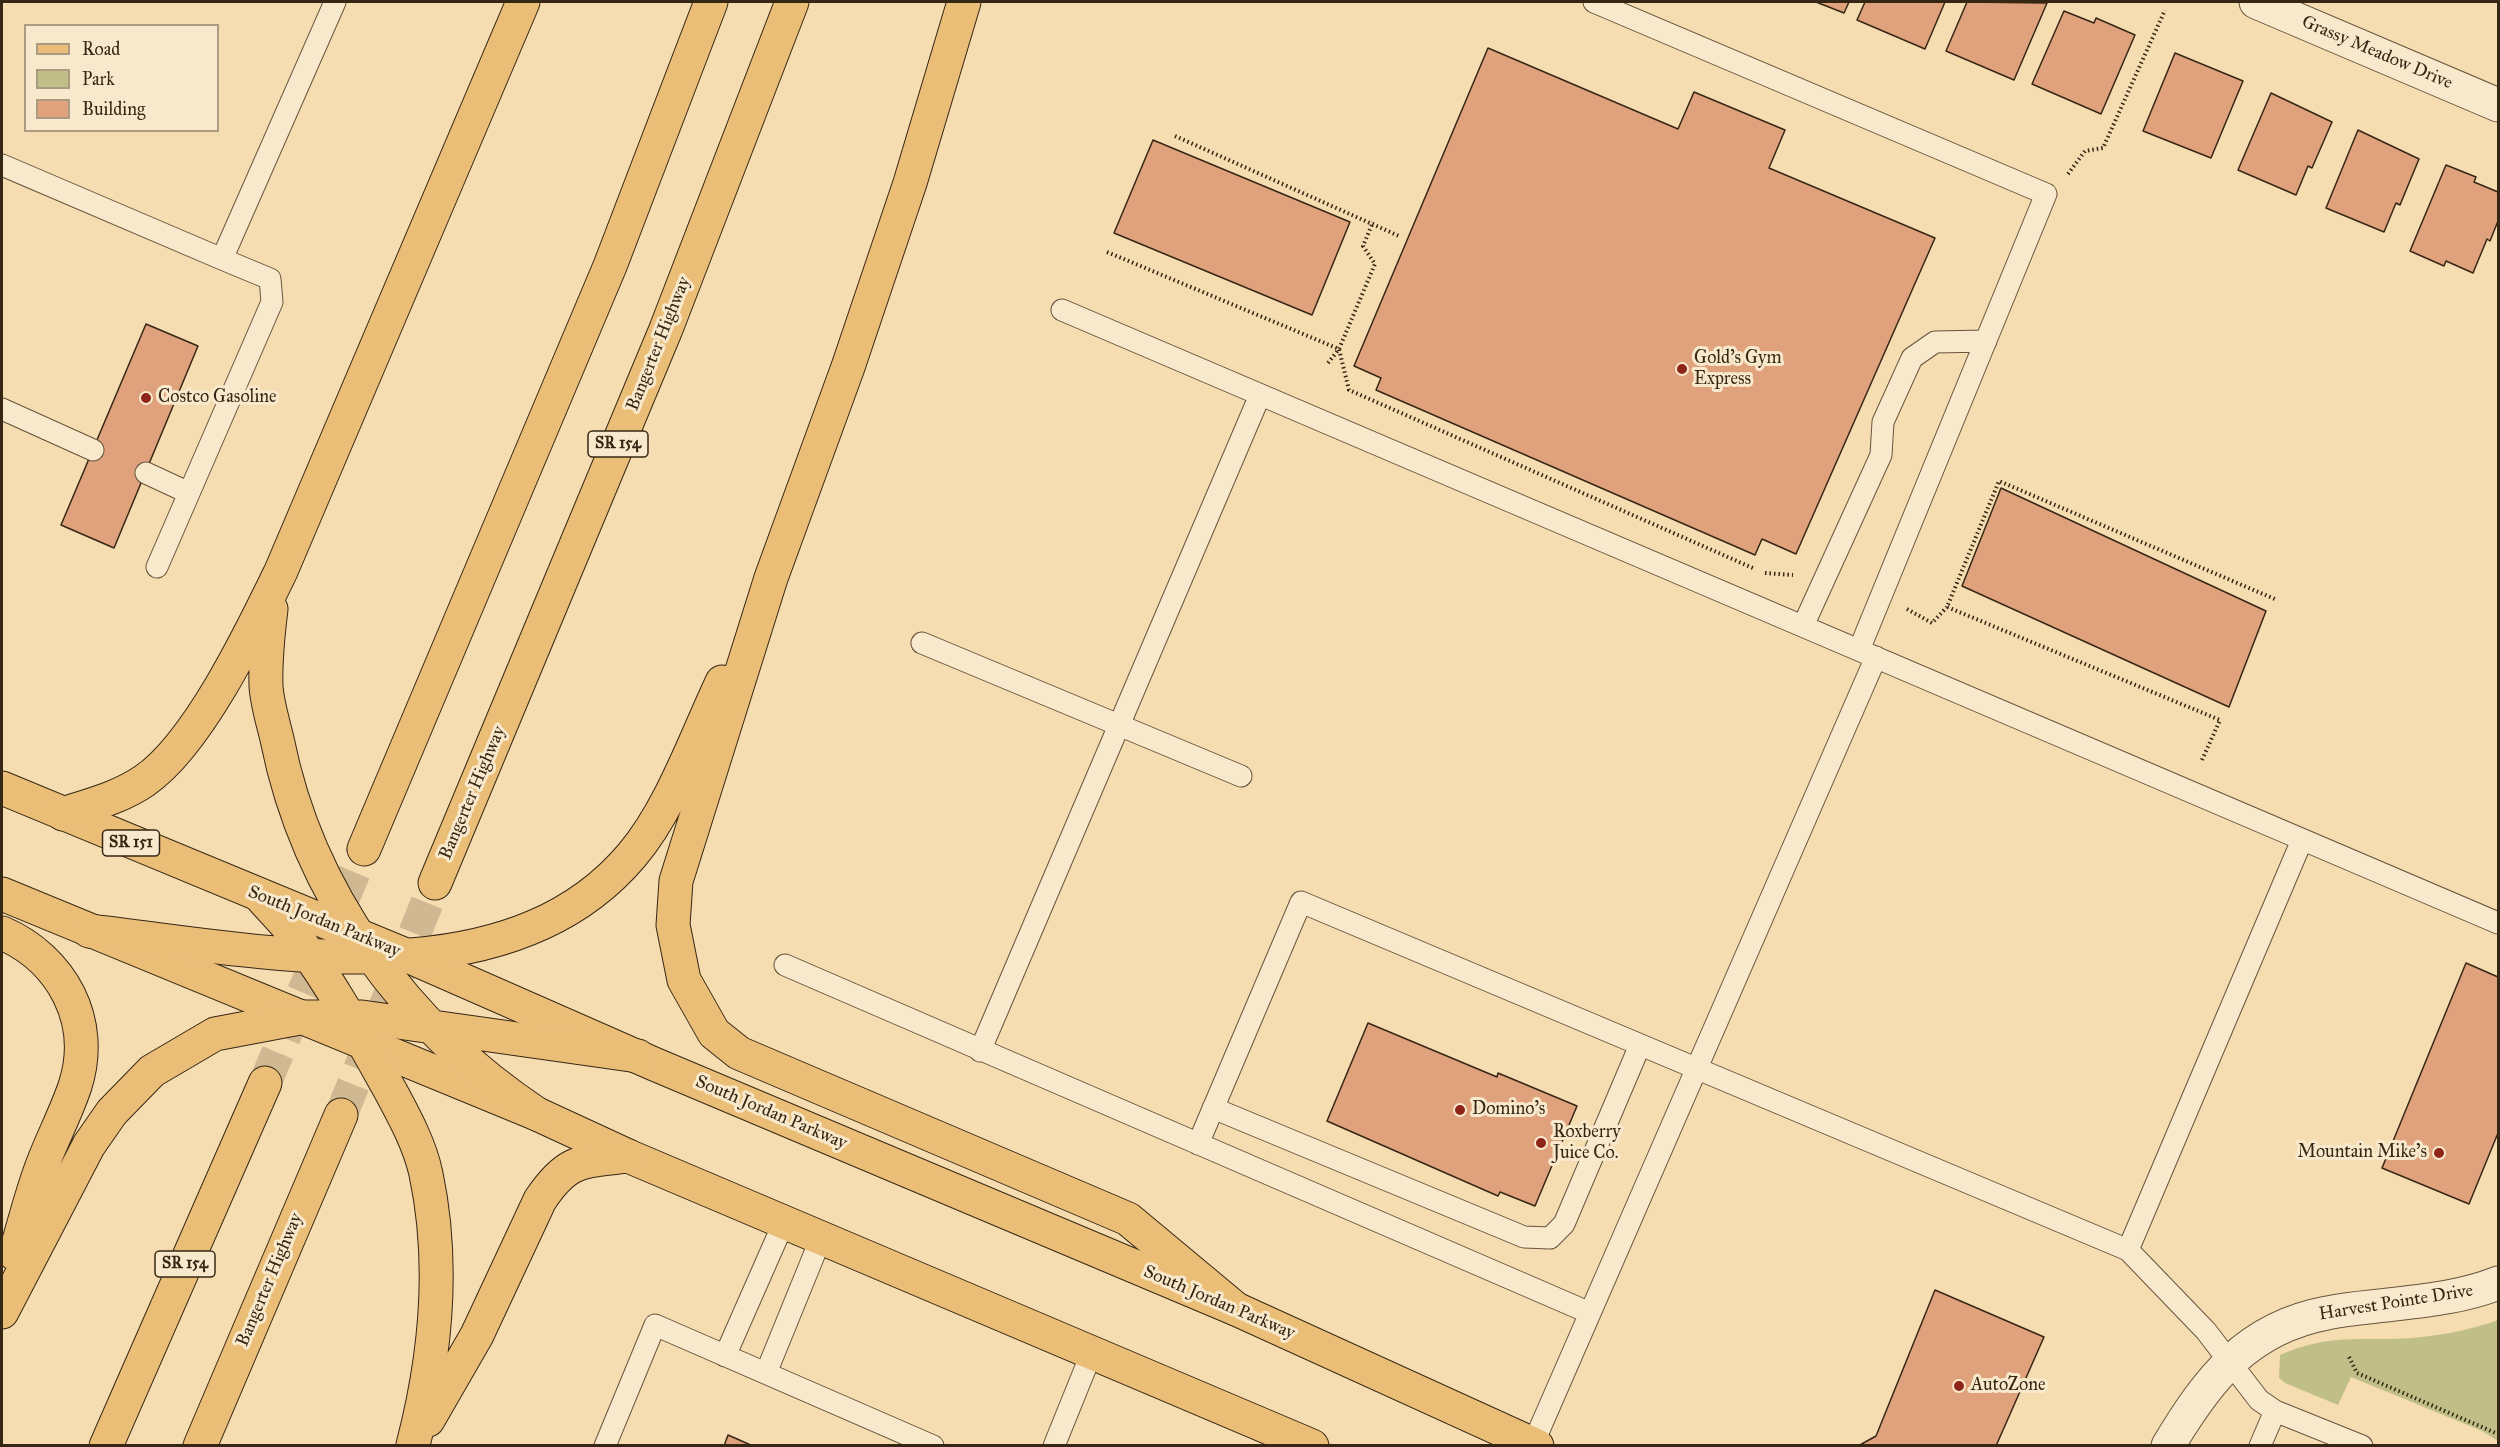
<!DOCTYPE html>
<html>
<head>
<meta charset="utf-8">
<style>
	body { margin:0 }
	#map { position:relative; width:2500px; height:1447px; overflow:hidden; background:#f6ddb1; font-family:"IM FELL Great Primer",serif }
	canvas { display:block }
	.frame { position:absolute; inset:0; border:3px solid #362715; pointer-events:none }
	.legend { position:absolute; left:24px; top:24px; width:195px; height:108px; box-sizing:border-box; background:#f9e9cc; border:2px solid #ab9b83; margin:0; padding:8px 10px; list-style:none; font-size:18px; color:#362715 }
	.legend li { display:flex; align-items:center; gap:12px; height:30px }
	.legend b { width:30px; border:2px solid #ab9b83 }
</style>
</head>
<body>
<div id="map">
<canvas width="2500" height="1447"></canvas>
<div class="frame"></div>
<ul class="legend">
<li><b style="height:8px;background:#ebbe78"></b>Road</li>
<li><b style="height:16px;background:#c1bf88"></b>Park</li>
<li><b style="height:16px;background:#dfa27c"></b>Building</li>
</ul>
</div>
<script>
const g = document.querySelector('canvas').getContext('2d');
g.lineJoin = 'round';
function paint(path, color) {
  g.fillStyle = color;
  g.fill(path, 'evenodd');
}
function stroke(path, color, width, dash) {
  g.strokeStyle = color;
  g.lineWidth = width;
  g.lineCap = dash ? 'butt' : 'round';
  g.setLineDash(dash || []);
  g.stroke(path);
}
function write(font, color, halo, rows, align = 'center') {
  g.font = font + ' "IM FELL Great Primer",serif';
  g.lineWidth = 6;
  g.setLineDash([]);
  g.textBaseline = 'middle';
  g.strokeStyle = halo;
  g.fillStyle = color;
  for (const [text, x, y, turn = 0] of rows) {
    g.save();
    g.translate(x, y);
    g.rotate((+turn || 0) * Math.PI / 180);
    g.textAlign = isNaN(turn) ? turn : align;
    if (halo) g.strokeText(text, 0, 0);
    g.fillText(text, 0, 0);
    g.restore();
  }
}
paint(new Path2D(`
	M2498,1320V1441L2482,1431L2351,1377L2338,1405L2285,1383L2279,1378L2280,1355C2334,1331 2368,1343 2422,1337C2449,1334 2473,1329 2498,1320Z`), '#c1bf88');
const building = new Path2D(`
	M1816,2H1849L1844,13Z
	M1865,2H1945L1925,49L1857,20Z
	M1967,2L2047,3L2014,80L1946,51Z
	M2064,11L2094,23L2096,18L2135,35L2101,114L2032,84Z
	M1488,48L1678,129L1694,92L1785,130L1769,168L1935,238L1796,554L1762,539L1755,555L1376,390L1381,378L1354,366Z
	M2175,53L2243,81L2211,158L2143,131Z
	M2271,93L2332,122L2312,168L2308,166L2296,195L2238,170Z
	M2358,130L2419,159L2400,205L2396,203L2384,232L2326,208Z
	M1153,140L1350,222L1312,315L1114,233Z
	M2446,165L2476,177L2474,182L2498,192V221L2490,241L2487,239L2473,273L2446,261L2444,266L2410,251Z
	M146,324L198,346L114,548L61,525Z
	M2001,488L2266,611L2229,707L1962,586Z
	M2466,963L2498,977V1133L2469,1204L2382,1168Z
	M1368,1023L1497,1077L1498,1073L1577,1106L1535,1206L1500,1192L1498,1196L1327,1121Z
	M1935,1290L2044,1337L1996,1446H1858L1876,1436Z
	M728,1435L753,1446H724Z`);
paint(building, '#dfa27c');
stroke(building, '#362715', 1.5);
stroke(new Path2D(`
	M265,1083L364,849
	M341,1115L435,883`), '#d0b992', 33, [33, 16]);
const lane = new Path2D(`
	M1594,2L2046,194L1859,650
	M2,165L222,259L335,2
	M1062,310L2498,923
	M2,409L93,450
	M146,473L189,493
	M157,567L272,302L270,279L222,259
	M1803,626L1881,455L1883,422L1912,358L1935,342L1986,341
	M922,643L1241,776
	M785,965L1590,1313
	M980,1051L1260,395
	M1213,1108L1524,1237L1550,1238L1564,1224L1640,1045
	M1198,1144L1301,902L2128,1250L2206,1331L2259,1400L2275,1411L2362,1446
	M2128,1250L2302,840
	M725,1356L784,1222
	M766,1373L821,1238
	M1533,1444L1876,657
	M605,1446L655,1325L933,1446
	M1054,1446L1092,1352
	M2260,1446L2275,1411`);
const street = new Path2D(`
	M2256,2L2498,105
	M2168,1446C2208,1379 2247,1328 2327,1313C2350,1308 2373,1307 2396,1304C2431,1300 2465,1296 2498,1283`);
const primary = new Path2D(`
	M2,788L408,956L654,1064L1236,1309L1537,1446
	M2,894L537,1114L628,1156L1312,1446`);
const highway = new Path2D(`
	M964,2L910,183L848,367L771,578L676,881L673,925L684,980L714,1033L739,1053L1128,1219L1236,1309
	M271,609C268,634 265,660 266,686C267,703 273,722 277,739C308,895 406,1027 537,1114
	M63,814C90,805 119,798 144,781C198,744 252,631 281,571L523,2
	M364,849L610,266L711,2
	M435,883L666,329L792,2
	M261,897C274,912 289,926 300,942C334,988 362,1040 390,1090C404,1116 420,1145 426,1174C445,1264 436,1356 413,1445
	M89,931C260,950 505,1006 632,855C671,809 696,737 722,682
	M2,933C62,959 96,1021 75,1086C66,1113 52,1139 42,1166C31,1195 24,1225 15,1254
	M2,1312L89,1145L112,1112L152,1071L215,1034L305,1017H362L638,1056
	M428,1420L477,1335L540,1200C568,1158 582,1162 628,1156
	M106,1446L265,1083
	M200,1446L341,1115`);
stroke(lane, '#66543c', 23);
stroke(street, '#66543c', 35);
stroke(primary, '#362715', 35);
stroke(highway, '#362715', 35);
stroke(new Path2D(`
	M1175,136L1399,236
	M2068,174L2085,151L2103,148L2165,10
	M1107,252L1339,349L1349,390L1755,569
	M1328,363L1339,349L1375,264L1363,246L1373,222
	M1765,573L1793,575
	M1907,609L1932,623L1947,607
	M2202,760L2220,720L1947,607L1999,481L2277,600
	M2349,1357L2357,1373L2498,1434`), '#362715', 4, [1.5, 3]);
stroke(lane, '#f9e9cc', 21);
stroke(street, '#f9e9cc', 33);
stroke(primary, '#ebbe78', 33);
stroke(highway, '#ebbe78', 33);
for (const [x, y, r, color] of [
	[1682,369,6,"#8f2418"],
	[146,398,6,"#8f2418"],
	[1460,1110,6,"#8f2418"],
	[1541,1143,6,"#8f2418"],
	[2439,1153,6,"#8f2418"],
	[1959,1386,6,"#8f2418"]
]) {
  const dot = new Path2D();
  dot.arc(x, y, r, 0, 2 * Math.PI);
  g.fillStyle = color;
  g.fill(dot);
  stroke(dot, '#f9e9cc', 2);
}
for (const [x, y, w] of [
	[618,444,60],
	[131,843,57],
	[185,1264,60]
]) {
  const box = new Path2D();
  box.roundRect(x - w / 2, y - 13, w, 26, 4.5);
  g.fillStyle = '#f9e9cc';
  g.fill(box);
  stroke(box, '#362715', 1.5);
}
write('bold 16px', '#362715', null, [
	["SR 154",618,444],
	["SR 151",131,843],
	["SR 154",185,1264]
]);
write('18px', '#362715', '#f9e9cc', [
	["Grassy Meadow Drive",2377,53,23],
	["Bangerter Highway",659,344,-68],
	["Bangerter Highway",473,793,-67],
	["South Jordan Parkway",324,922,22],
	["South Jordan Parkway",771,1113,23],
	["Bangerter Highway",270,1280,-67],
	["South Jordan Parkway",1219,1303,23],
	["Harvest Pointe Drive",2396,1303,-9]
]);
write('18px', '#362715', '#f9e9cc', [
	["Gold's Gym",1694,359],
	["Express",1694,380],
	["Costco Gasoline",158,398],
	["Domino's",1472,1110],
	["Roxberry",1553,1133],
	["Juice Co.",1553,1154],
	["Mountain Mike's",2427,1153,"right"],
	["AutoZone",1971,1386]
], 'left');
</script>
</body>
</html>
